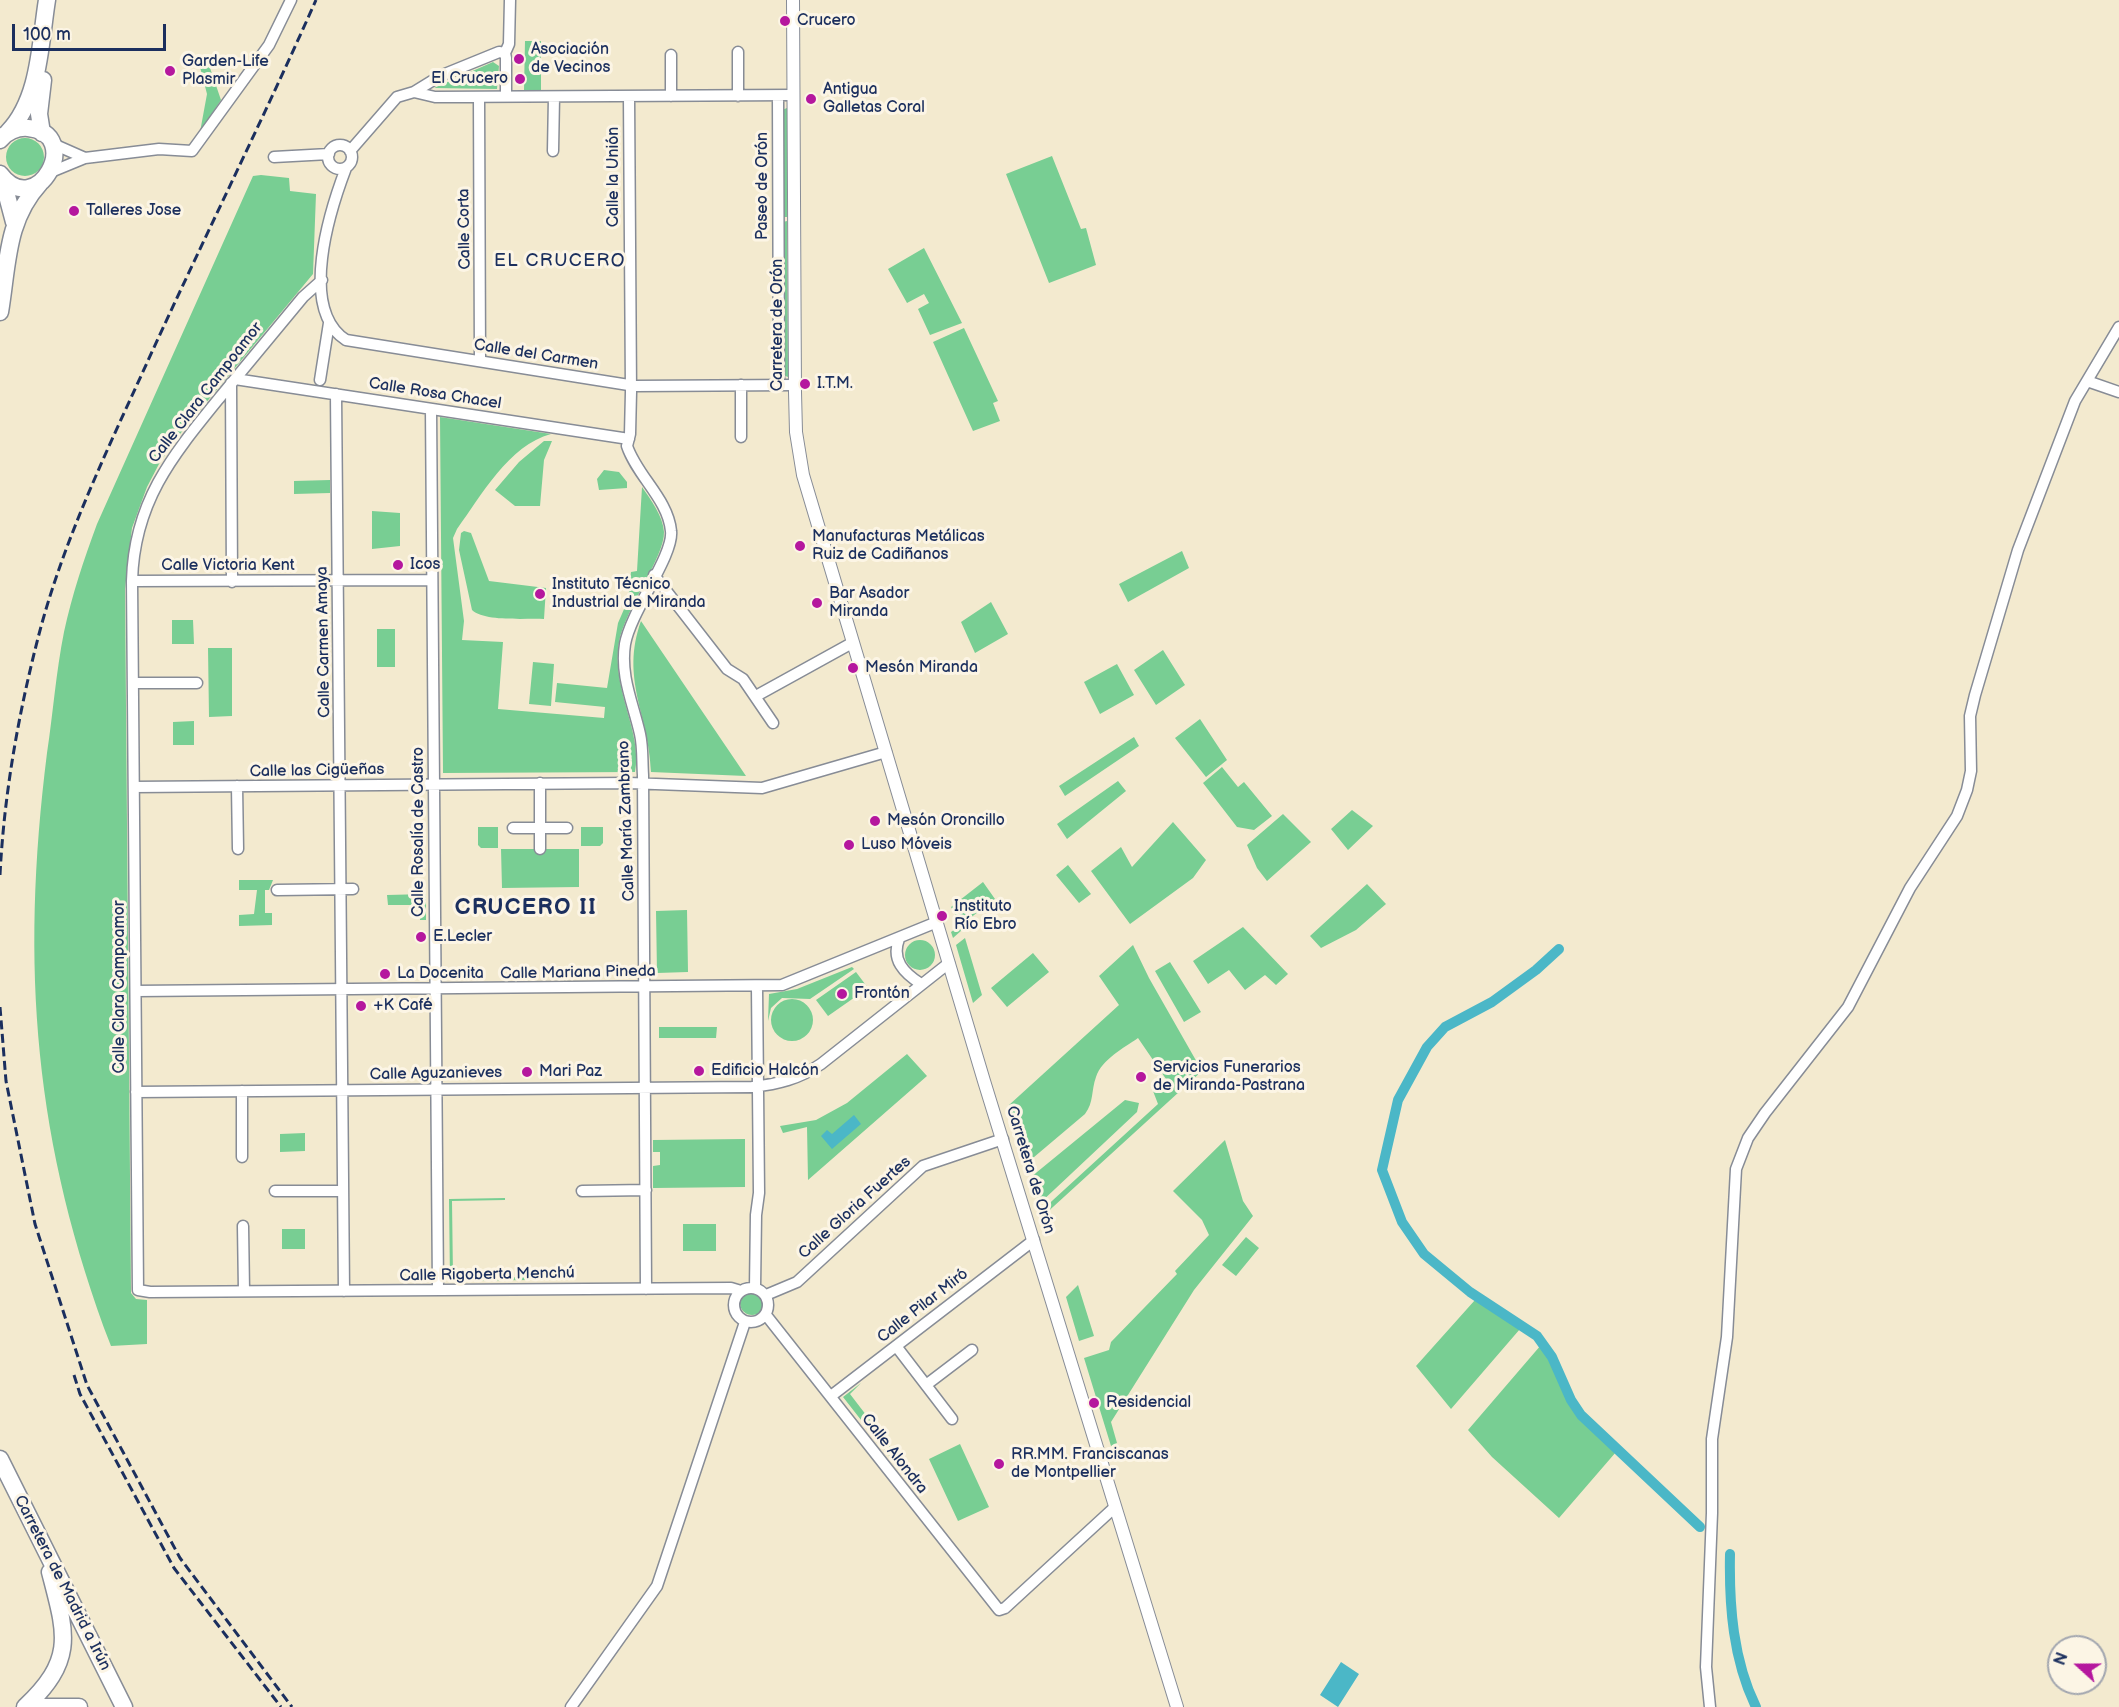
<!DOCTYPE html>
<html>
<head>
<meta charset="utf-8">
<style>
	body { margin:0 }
	#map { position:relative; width:2119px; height:1707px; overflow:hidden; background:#f3eacf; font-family:"Balsamiq Sans",sans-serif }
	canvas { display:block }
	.north { position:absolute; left:2047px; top:1635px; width:60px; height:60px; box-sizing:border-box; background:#fcf5e5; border:2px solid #a2a6af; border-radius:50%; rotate:291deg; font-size:16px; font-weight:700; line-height:24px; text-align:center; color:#1b2f5e }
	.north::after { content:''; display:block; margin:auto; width:21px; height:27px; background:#b5179e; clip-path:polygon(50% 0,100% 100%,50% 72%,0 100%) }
	.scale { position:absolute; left:12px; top:24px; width:154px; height:27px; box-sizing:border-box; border:3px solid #1b2f5e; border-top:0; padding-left:8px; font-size:18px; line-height:21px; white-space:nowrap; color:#1b2f5e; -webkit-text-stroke:4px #fcf5e5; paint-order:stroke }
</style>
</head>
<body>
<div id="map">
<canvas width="2119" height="1707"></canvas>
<div class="north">N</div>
<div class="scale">100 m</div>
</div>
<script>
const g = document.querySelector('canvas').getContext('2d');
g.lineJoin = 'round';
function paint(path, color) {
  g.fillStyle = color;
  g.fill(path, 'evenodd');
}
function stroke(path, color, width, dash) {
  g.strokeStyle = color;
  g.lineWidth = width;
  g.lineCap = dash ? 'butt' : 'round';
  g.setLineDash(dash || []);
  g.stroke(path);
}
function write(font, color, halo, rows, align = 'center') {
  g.font = font + ' "Balsamiq Sans",sans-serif';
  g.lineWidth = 6;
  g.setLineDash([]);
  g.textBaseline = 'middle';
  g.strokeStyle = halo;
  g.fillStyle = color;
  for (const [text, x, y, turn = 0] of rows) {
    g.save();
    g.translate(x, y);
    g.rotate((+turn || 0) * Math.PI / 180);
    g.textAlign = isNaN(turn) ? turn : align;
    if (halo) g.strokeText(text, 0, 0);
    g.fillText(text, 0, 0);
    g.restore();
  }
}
paint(new Path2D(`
	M525,41H541V90H524Z
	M493,62L499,66L497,89L434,88Z
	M209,65L221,100L200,132L207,94L200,67Z
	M787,108V217H783L782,110Z
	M6 157a19 19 0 1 1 38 0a19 19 0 1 1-38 0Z
	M1052,156L1081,229L1086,228L1096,265L1049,283L1006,174Z
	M261,175L289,178L290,191L316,194L313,274L175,440L159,464L147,487L132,528L125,589L131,1293L136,1299L147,1300V1344L111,1346C34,1144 20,967 47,753C53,713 56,672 64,632C72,595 84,559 97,524L253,176Z
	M787,221L788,377L783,375V222Z
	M924,248L962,323L930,335L918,309L929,303L924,294L907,303L888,269Z
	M964,328L998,401L993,403L1000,421L973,431L933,342Z
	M440,417L551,434C509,445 481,496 457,529L453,538L464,621L462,640L503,642L498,709L604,718L605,707L555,702L557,683L607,688L618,623L628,600L631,572L637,571L642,487C651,500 663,516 664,532C665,556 625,609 619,642C611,689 643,733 635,772L443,773Z
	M544,441H552L544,460L540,506H515L495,490L519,462Z
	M604,470L619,472L627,482V488L599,490L597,479Z
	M330,480V493L294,494V481Z
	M372,511L400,513V546L372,549Z
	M464,531L471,533L489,581L546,588L544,619C525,618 485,622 472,610L459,550L461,533Z
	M1182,551L1189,568L1128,602L1119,584Z
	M991,602L1008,634L975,653L961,622Z
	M172,620H193L194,644H172Z
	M641,621L746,776L651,772C649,715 620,679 641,621Z
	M377,629H395V667H377Z
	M208,648H232V716L209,717Z
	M1163,650L1185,685L1156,705L1134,670Z
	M533,662L554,664L551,706L529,704Z
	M1117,664L1134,695L1100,714L1084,682Z
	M1200,719L1227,760L1206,777L1175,738Z
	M194,721V745H173V722Z
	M1134,737L1139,746L1065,796L1059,786Z
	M1222,767L1238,787L1244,782L1272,816L1254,830L1237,827L1203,783Z
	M1118,781L1126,791L1067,839L1057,824Z
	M1352,810L1373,826L1348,850L1331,829Z
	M1283,814L1311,842L1267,881L1257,868L1247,845Z
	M1173,822L1206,860L1193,878L1130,924L1091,871L1121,847L1132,867Z
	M478,827H498V848H481L478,845Z
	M581,827H603V843L600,846H581Z
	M501,849H579V887L502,888Z
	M1068,865L1091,894L1079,903L1056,875Z
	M239,880H273L269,890H265V913H272V925L239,926V915L254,914L257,890H239Z
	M983,882L995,899L961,925L962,930L953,938L951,932L961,925L951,907Z
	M1367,884L1386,904L1356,930L1321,948L1310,936Z
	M426,894V920H420L419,905H388L387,895Z
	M687,910L688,972L657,973L656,911Z
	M1243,927L1288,974L1276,985L1265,975L1245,990L1229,970L1208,984L1193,961Z
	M965,938L982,995L973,1003L956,945Z
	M905 955a15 15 0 1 1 30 0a15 15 0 1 1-30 0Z
	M1133,945L1149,978L1202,1071L1042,1217L1041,1211L1158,1104L1153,1091L1166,1079L1138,1038C1124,1048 1102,1059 1096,1077C1091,1091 1094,1102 1085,1114L1027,1163L1009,1105L1119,1005L1099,976Z
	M1033,953L1049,972L1007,1007L991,988Z
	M1170,962L1201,1012L1184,1022L1155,971Z
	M852,967L854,969L810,999L782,998L771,1008L768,1021L769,994L797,989Z
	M856,972L868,988L828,1016L816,1000Z
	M771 1020a21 21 0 1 1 42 0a21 21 0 1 1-42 0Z
	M659,1027H717L716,1038H659Z
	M907,1054L927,1076L808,1180L807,1127L783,1133L780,1126L816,1120L847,1103Z
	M1125,1100L1139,1103L1137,1112L1039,1204L1031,1177Z
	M305,1133V1151L280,1152V1134Z
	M745,1139V1187L653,1188V1166L660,1165V1152H653V1140Z
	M1225,1140L1243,1201L1253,1216L1194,1290L1111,1422L1117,1443L1111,1446L1084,1358L1109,1350L1111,1342L1177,1274L1175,1271L1209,1235L1202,1220L1173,1191Z
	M505,1198V1200L452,1201L453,1278L528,1277V1280L450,1281L449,1199Z
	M683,1224H716V1251H683Z
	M282,1229H305V1249H282Z
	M1246,1237L1259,1248L1236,1276L1222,1265Z
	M1078,1285L1094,1336L1079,1341L1066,1297Z
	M740 1303a12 12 0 1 1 24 0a12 12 0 1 1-24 0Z
	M1475,1300L1520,1329L1451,1409L1416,1366Z
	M1541,1345L1573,1407L1616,1452L1559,1518L1492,1457L1468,1430Z
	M861,1383L850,1394L906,1467L901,1471L843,1397Z
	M960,1444L989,1507L958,1521L929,1459Z`), '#78ce93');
paint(new Path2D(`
	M854,1115L861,1124L832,1149L821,1136L827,1130L832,1134Z
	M1341,1662L1359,1674L1338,1707L1320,1695Z`), '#4bb7c7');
stroke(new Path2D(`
	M1559,949L1536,970L1492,1002L1445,1027L1427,1047L1398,1100L1382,1170L1402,1222L1424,1254L1470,1292L1537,1336L1552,1357L1571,1400L1581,1415L1700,1527
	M1730,1554C1729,1606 1733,1660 1756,1707`), '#4bb7c7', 10);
const minor = new Path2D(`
	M505,53L509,44L510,0
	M414,92L435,97L793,95
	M629,96L631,392L630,434L627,446C637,476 668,499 671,531C674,555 631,611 625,644C620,676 633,703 640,734C643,747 642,761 643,775L646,1289
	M671,96V55
	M738,96V52
	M778,96L779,385
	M479,97L480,361
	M51,143L85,158
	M328 157a12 12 0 1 1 24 0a12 12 0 1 1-24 0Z
	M350,151L397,97L414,92L440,76L499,52L505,53L506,58V96
	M553,151L554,97
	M274,157L329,154
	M346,168C330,210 298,309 346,340L635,386L795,385
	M51,172L85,158L159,149L192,151L269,45L291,0
	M322,280L303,297C276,330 248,363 221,396C173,455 134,501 132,581L138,1290L150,1292L731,1288L741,1291
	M235,379L629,439
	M320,380L329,323
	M2087,381L2119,392
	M231,383L232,582
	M741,385V437
	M336,394L344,1291
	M431,409L438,1290
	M654,575L727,669L743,679L773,723
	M132,581L432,580
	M133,683H197
	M756,696L852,643
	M237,786L238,849
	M134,787L629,783L762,788L886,752
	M513,828H567
	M540,849V783
	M277,890L353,889
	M899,939C891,960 904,973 921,984
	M136,991L782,985L937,922
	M242,1091V1157
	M136,1092L752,1087C778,1084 799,1079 821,1064L949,963
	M275,1191H343
	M582,1191L646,1190
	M243,1226L244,1291
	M734 1305a17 17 0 1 1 34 0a17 17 0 1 1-34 0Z
	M755,1288L756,1215L759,1193L757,987
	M766,1295L797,1282L923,1166L1003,1139
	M766,1315L999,1610L1005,1608L1115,1507
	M896,1346L952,1419
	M926,1385L972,1350
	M831,1396L1034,1240
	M571,1707L657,1586L745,1322
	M1710,1707L1706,1667L1712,1513V1439L1727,1337L1736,1169L1748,1138L1765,1113L1848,1007L1910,888L1957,816L1967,790L1971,771L1970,716L1975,695L2018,550L2075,401L2119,327`);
const tertiary = new Path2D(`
	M793,0L795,392L796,432L803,475L984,1081L1177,1707`);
const trunk = new Path2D(`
	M8,132C40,99 40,43 47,0
	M42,133L39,114L43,80
	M0,140C6,132 17,127 28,128C85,133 37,223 0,174
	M2,177L14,222
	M0,312C8,264 6,220 40,183
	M0,1459L124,1707
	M25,1707C76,1659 66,1634 50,1572
	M41,1707H79`);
stroke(minor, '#878c96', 13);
stroke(tertiary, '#878c96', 14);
stroke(trunk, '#878c96', 19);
stroke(minor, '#fff', 10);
stroke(tertiary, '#fff', 12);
stroke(trunk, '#fff', 16);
stroke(new Path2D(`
	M0,875C4,795 18,716 38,638C61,548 102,461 141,376C198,250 260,126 316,0
	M0,1007L6,1081L35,1224L87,1385L180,1558L292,1707
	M74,1375L80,1394L174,1568L281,1707`), '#1b2f5e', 3, [9, 4.5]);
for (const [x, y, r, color] of [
	[785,21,6,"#b5179e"],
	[519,59,6,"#b5179e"],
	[170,71,6,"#b5179e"],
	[520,79,6,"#b5179e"],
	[811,99,6,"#b5179e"],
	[74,211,6,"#b5179e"],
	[805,384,6,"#b5179e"],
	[800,546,6,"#b5179e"],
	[398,565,6,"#b5179e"],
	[540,594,6,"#b5179e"],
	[817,603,6,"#b5179e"],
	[853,668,6,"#b5179e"],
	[875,821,6,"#b5179e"],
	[849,845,6,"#b5179e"],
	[942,916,6,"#b5179e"],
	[421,937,6,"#b5179e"],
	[385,974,6,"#b5179e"],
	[842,994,6,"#b5179e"],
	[361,1006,6,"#b5179e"],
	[699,1071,6,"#b5179e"],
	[527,1072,6,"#b5179e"],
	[1141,1077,6,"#b5179e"],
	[1094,1403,6,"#b5179e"],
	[999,1464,6,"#b5179e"]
]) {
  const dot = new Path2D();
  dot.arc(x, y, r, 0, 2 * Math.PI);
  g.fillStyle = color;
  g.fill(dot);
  stroke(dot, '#fcf5e5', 2);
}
write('16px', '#1b2f5e', '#fcf5e5', [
	["Crucero",797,21],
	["Asociación",531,50],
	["de Vecinos",531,68],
	["Garden-Life",182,62],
	["Plasmir",182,80],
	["El Crucero",508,79,"right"],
	["Antigua",823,90],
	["Galletas Coral",823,108],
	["Talleres Jose",86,211],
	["I.T.M.",817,384],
	["Manufacturas Metálicas",812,537],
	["Ruiz de Cadiñanos",812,555],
	["Icos",410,565],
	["Instituto Técnico",552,585],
	["Industrial de Miranda",552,603],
	["Bar Asador",829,594],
	["Miranda",829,612],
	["Mesón Miranda",865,668],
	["Mesón Oroncillo",887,821],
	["Luso Móveis",861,845],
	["Instituto",954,907],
	["Río Ebro",954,925],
	["E.Lecler",433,937],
	["La Docenita",397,974],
	["Frontón",854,994],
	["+K Café",373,1006],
	["Servicios Funerarios",1153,1068],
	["de Miranda-Pastrana",1153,1086],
	["Edificio Halcón",711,1071],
	["Mari Paz",539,1072],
	["Residencial",1106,1403],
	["RR.MM. Franciscanas",1011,1455],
	["de Montpellier",1011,1473]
], 'left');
write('16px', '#1b2f5e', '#fcf5e5', [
	["Calle la Unión",614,177,-90],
	["Paseo de Orón",763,186,-90],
	["Calle Corta",465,229,-91],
	["Carretera de Orón",778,325,-90],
	["Calle del Carmen",536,355,9],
	["Calle Clara Campoamor",206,393,-52],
	["Calle Rosa Chacel",435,394,9],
	["Calle Victoria Kent",228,566],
	["Calle Carmen Amaya",324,642,-91],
	["Calle las Cigüeñas",317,771,-1],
	["Calle María Zambrano",627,821,-92],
	["Calle Rosalía de Castro",419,832,-90],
	["Calle Mariana Pineda",578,973,-1],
	["Calle Clara Campoamor",120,987,-90],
	["Calle Aguzanieves",436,1074,-1],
	["Carretera de Orón",1030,1170,73],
	["Calle Gloria Fuertes",855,1208,-42],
	["Calle Rigoberta Menchú",487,1275,-1],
	["Calle Pilar Miró",923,1306,-38],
	["Calle Alondra",894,1454,52],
	["Carretera de Madrid a Irún",62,1583,63]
]);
g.letterSpacing = '1.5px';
write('18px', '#1b2f5e', '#fcf5e5', [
	["EL CRUCERO",560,261]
]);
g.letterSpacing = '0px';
g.letterSpacing = '1.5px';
write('bold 22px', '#1b2f5e', '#fcf5e5', [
	["CRUCERO II",526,908]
]);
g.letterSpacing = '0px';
</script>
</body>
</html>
